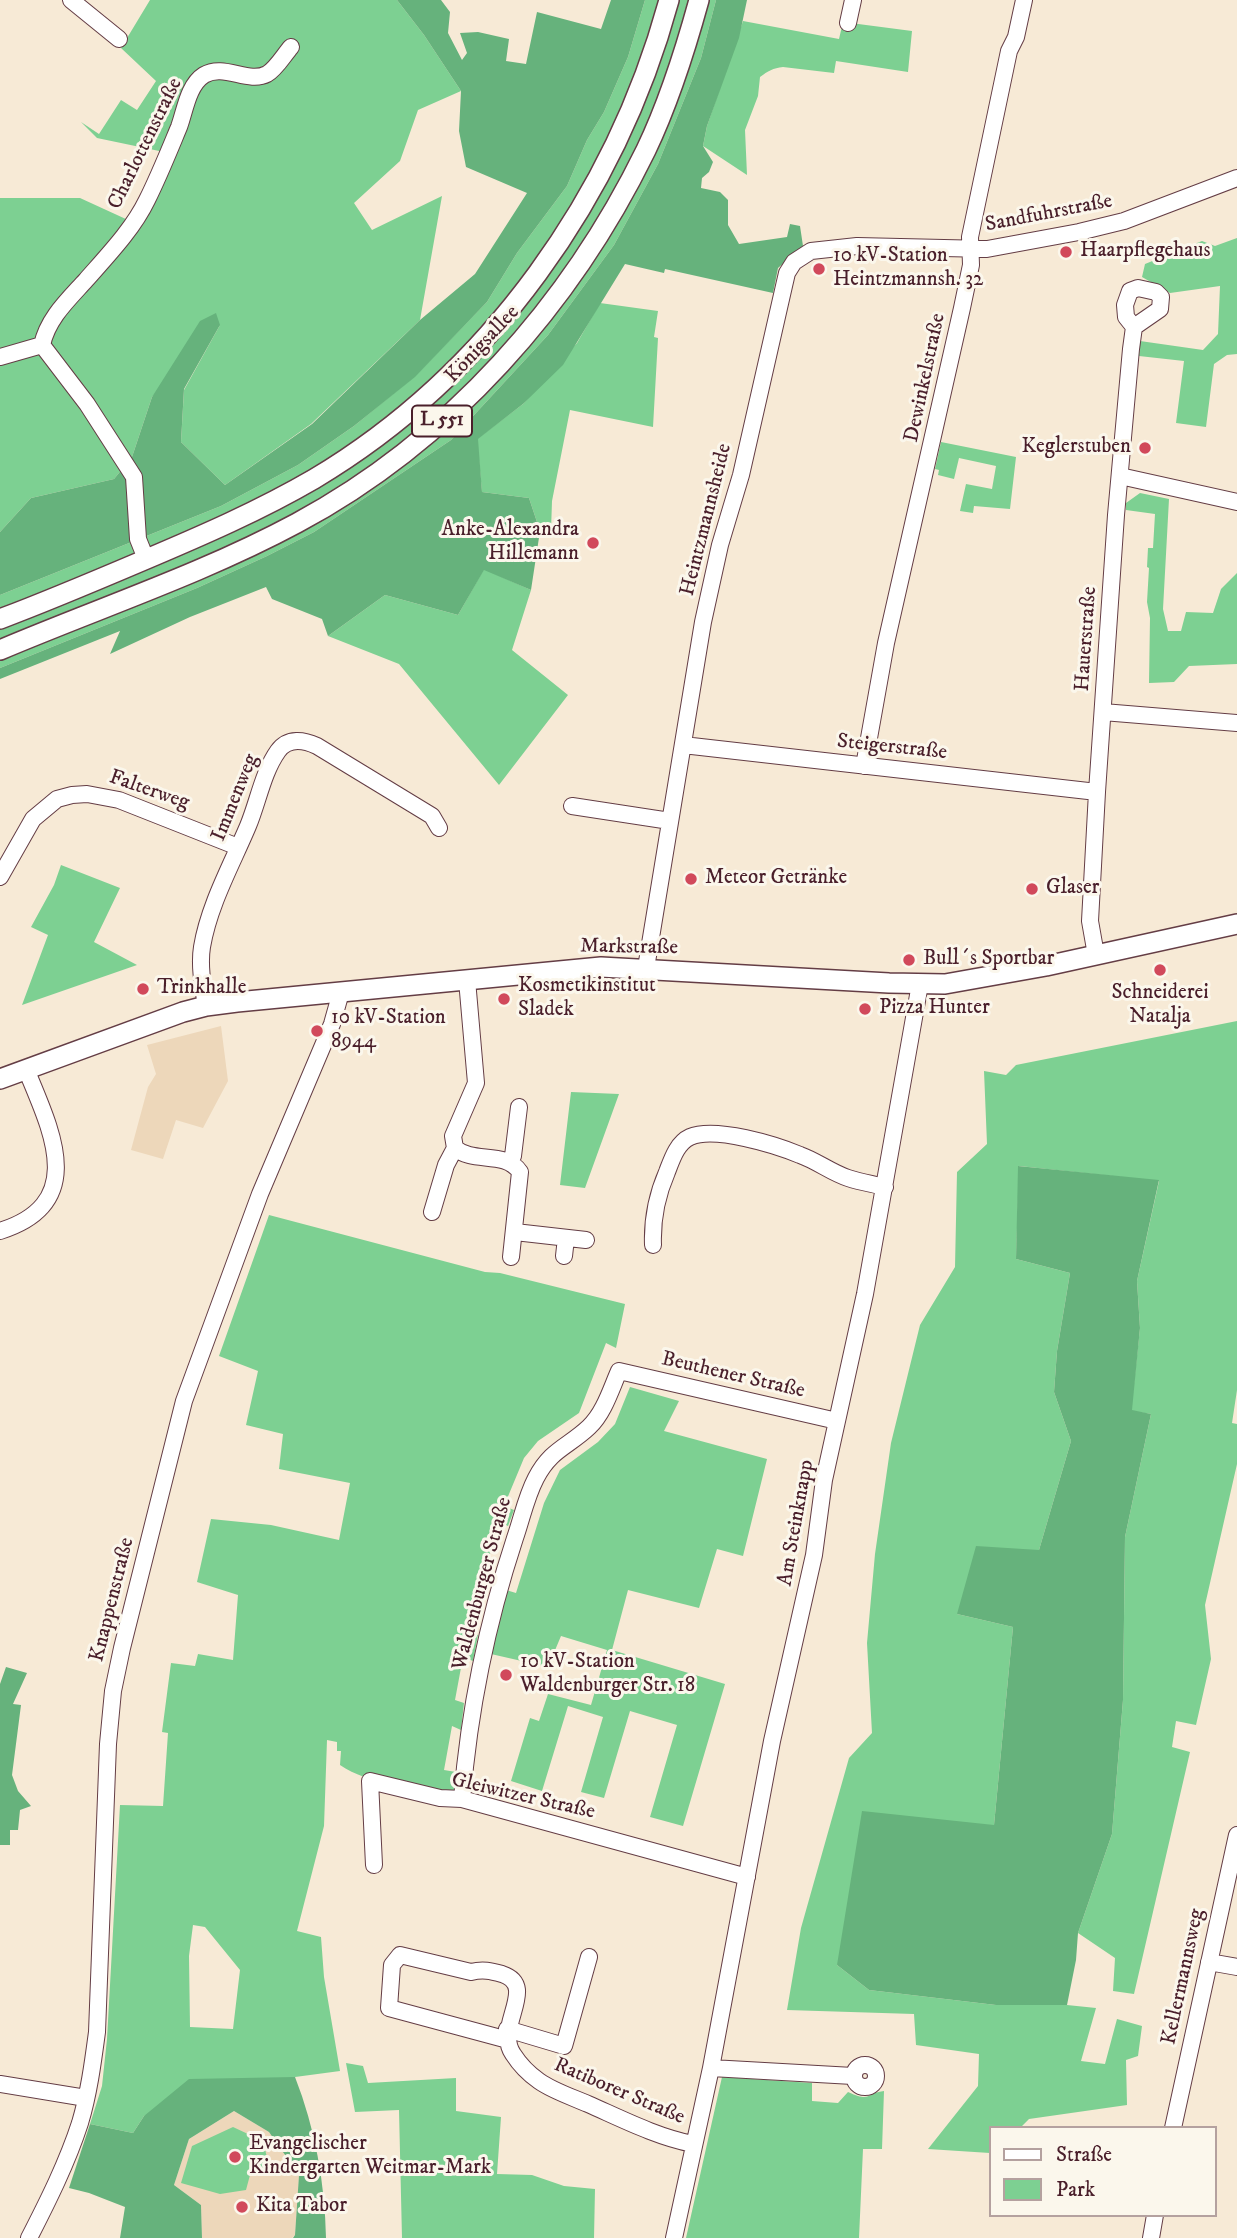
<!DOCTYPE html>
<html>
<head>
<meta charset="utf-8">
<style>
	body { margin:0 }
	#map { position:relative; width:1237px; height:2238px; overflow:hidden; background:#f7ead6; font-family:"IM FELL DW Pica",serif }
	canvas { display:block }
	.legend { position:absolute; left:989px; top:2126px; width:228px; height:91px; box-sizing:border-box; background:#fbf7ec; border:2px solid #b4a19f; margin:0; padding:9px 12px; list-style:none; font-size:21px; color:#4a1f2b }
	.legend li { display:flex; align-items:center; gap:14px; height:35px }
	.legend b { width:35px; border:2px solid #b4a19f }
</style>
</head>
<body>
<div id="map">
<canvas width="1237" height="2238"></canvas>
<ul class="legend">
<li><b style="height:9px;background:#fff"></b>Straße</li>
<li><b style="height:19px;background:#7dd092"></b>Park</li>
</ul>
</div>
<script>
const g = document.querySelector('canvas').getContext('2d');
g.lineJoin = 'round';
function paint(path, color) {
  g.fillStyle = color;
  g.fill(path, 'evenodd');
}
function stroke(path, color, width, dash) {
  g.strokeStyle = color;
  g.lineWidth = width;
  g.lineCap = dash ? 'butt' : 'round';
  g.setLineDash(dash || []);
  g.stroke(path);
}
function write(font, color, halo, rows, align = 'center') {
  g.font = font + ' "IM FELL DW Pica",serif';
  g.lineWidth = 6;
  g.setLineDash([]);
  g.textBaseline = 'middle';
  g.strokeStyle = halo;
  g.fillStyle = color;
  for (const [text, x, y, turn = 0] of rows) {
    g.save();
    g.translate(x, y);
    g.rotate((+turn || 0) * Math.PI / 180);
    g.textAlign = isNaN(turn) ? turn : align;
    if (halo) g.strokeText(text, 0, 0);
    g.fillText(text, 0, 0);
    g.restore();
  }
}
paint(new Path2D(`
	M221,1026L228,1081L203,1128L176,1120L163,1159L131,1150L148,1087L156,1074L147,1045Z
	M234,2111L269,2132L299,2175L295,2235L292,2238H202L201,2205L174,2185L189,2139Z`), '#edd7ba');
paint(new Path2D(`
	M150,0H397L424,35L461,91L418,110L400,161L354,203L372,230L442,196L420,320L311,424L225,485L181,442L184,390L220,325L152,397L132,457L114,479L31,498L0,532V198H80L128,220L164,152L97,138L81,122L99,134L121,100L137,110L156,81L121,48Z
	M645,0H716L701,58L658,164L614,245L548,335L451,440L314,532L267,556L197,588L0,668V595L221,506L298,465L354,426L415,376L487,302L517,253L567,186L587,140L604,112L628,57Z
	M743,21L839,39L843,22L912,31L908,72L836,61L834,73L783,67C773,68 768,71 760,77L758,96L745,130L747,175L703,146L707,126Z
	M1237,238V354L1227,355L1214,364L1206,427L1176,423L1184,361L1139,356L1140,341L1203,350L1218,334L1220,286L1170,293L1142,277L1145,264L1202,241L1215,246Z
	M600,303L658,311L654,337L658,338L653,427L570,410L552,501L551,531H540L529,498L482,492L477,439L523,404L577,343Z
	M941,442L1016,457L1010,509L974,506L973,513L960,511L966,484L992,489L996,466L959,458L954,479L938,475L939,470L935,469Z
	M1140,493L1169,499L1163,609L1168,631H1181L1186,612L1213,613L1221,589L1237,573V664L1189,666L1174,682L1149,683L1150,618L1147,602L1149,568L1147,567L1148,548H1153L1155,514L1126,510V503Z
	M484,569L531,590L512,650L568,695L499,785L399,664L328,636L385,595L458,615Z
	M61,865L120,888L94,942L137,965L22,1005L48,935L31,927L54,885Z
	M1237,1021V1390L1232,1423L1237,1424V1464L1205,1605L1211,1659L1196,1725L1176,1721L1172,1747L1190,1752L1134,1994L1113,1991L1115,1958L1078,1933L1112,1834L1123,1700L1125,1537L1151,1414L1131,1411L1140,1328L1137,1281L1159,1181L1019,1166L1016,1259L1070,1273L1057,1351L1054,1392L1071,1441L1039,1550L957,1614L1013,1627L994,1825L837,1965L869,1990L996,2005H1067L1096,2008L1081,2061L1105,2064L1117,2019L1142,2026L1138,2056L1126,2060L1127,2105L1029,2119L1020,2128H990V2153L928,2149L978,2086L979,2054L916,2045L914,2014L787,2010L801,1928L849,1758L872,1733L867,1643L875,1554L891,1443L920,1325L955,1267L957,1172L987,1144L984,1071L1006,1075L1016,1065Z
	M571,1092L619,1094L585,1188L560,1185Z
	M269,1215L485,1272L500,1273L625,1304L616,1348L606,1343L579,1413L538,1441L524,1458L504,1506L514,1510L508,1526L499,1522L468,1632L478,1635L473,1661L463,1657L455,1700L464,1703L461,1730L452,1726L444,1770L456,1772L454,1795C420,1788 368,1785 340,1765L341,1751H337V1742L327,1740L324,1826L297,1931L321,1937L324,1977L340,2071L295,2077L144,2116L133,2133L90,2124L102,2086L107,2039L120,1805L163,1806L168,1733L162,1732L171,1663L195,1666L198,1654L233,1660L238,1595L197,1582L211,1519L271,1525L339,1540L350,1483L279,1469L283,1434L246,1425L258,1371L219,1356ZM193,1925L205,1927L240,1970L233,2029L190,2027L189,1956Z
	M630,1387L679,1401L664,1431L767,1459L743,1556L717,1549L699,1608L628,1590L612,1650L725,1684L683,1826L650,1817L677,1725L630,1711L604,1798L581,1792L603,1717L568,1706L542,1791L511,1781L530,1718L539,1721L548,1694L591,1705L607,1650L561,1636L548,1667L491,1654L506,1590L516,1593L544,1503L560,1470L598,1442L615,1424Z
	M346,2063L363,2066L368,2083L456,2078V2111L501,2117L497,2174L532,2175L564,2186L595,2189L594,2238H402L399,2110L355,2112Z
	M722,2077L812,2083V2101L838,2103L848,2092C872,2103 865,2093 884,2091L882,2149H863L859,2238H686Z
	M233,2127L263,2141L271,2174L250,2175L246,2190L220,2194L181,2183L192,2146Z`), '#7dd092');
paint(new Path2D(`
	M397,0H441L450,12L448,33L462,60L467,53L460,33L478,32L509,39L506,61L526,64L537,12L601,29L611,0H645L628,57L604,112L587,140L567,186L517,253L487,302L415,377L354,426L298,465L221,506L0,595V532L31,498L114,479L132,457L152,397L200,321L216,313L220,325L184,389L181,442L225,485L312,424L420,320L475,274L527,193L466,167L459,131L461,91L424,35Z
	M716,0H747L739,38L707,126L703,146L713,162L709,172L702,178L701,188L720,192L728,200V225L739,244L787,237L790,224L800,226L803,246L778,268L773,293L665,269L664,273L625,264L563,365L523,404L478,439L482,492L529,498L540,531L531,590L484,570L458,615L385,595L328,636L322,619L272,599L266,587L190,617L110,654L120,631L0,679V668L197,588L267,556L314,532L451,440L548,335L614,245L658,164L701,58Z
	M1018,1166L1159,1180L1137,1281L1140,1328L1132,1410L1151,1414L1125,1537L1123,1700L1112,1834L1078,1933L1076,1960L1067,2005H996L869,1990L837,1965L862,1811L994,1825L1013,1627L957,1614L976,1546L1039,1550L1071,1441L1054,1392L1057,1351L1070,1273L1016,1259Z
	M6,1667L27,1673L13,1704L21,1705L12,1775L18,1791L31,1806L20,1810L18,1830H10V1845H0V1684Z
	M295,2077C315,2128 325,2183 326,2238H293L295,2235L299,2175L269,2132L234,2111L189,2139L174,2185L201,2205L202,2238H120L125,2207L89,2193L69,2188L90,2124L133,2133L144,2116L189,2079Z`), '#66b27c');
const minor = new Path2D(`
	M71,0L119,39
	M848,23L853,0
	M42,345C48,318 68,300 86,280C108,255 133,229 147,200C159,176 169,151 179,127C185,111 188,85 204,75C224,63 248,84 267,74C276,69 284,55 291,47
	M42,345L87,404L134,477L138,539L146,559
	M0,357L42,345
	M1120,476L1237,502
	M1103,712L1237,723
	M683,745L1097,792
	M864,766L886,643L962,308L971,265L970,237L1009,51L1016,37L1024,0
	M572,806L670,821
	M0,877L33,819L57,799L72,795L87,794L119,800L238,847
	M1096,955L1090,921L1097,792L1116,515L1131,349L1134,327L1160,309L1161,297L1156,292L1138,288L1130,291L1125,305L1126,317L1134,327
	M646,968L703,622L720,545L741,475L784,286L787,273L794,262L811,251L857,246L987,249L1079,232L1124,221L1237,178
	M206,1006C203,987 199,965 202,947C209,905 232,864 248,826C258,802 263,772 278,751C288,737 304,740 317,746L432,816L439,828
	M455,1148C473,1164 505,1150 520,1172L511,1257
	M510,1162L513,1156L519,1107
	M432,1212L446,1165L455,1148L453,1136L476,1083L467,980
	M0,1231C89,1203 51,1130 26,1069
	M515,1232L586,1240
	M653,1245C652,1219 657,1195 667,1172C672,1159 677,1143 690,1137C715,1126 776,1145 800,1155C817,1161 832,1173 848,1178C860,1182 873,1184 885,1187
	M564,1256L566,1238
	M462,1799C469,1711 487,1623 515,1538C522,1518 526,1497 536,1478C551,1449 568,1447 589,1427C604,1413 611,1389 619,1371L837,1421
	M374,1865L370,1781L440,1798L462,1799L747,1877
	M1209,1962L1237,1967
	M507,2029L564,2046L589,1957
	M508,2040L389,2008L392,1965L400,1955L471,1972C483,1969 491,1971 502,1974C539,1986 494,2027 513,2054C520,2065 529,2074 539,2081C553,2091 572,2097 588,2104C622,2119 657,2137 693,2144
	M854 2076a11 11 0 1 1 22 0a11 11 0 1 1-22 0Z
	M711,2068L853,2076
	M0,2084L86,2098
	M1173,2128L1237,1835
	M29,2238C48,2201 67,2163 80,2123C89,2093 93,2062 97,2032L108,1744L113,1691L122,1648L184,1401L260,1194L332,1024L341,992
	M674,2238L711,2068L772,1741L814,1555L824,1480L865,1294L920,984
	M1151,2238L1155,2215`);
const major = new Path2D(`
	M0,619C48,601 95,581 142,561C201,536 259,511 314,479C490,374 616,195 669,0
	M0,650C99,608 202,574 297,523C450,441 571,304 646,150C669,102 685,51 699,0
	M0,1079L183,1012L206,1006L237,1002L601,967L889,983L945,984L1046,966L1237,924`);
stroke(minor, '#643d45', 18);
stroke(major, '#643d45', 22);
stroke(minor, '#fff', 16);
stroke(major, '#fff', 19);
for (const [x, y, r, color] of [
	[1066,252,7,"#d1495b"],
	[819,269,7,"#d1495b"],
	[1145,448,7,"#d1495b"],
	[593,543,7,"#d1495b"],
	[691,879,7,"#d1495b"],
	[1032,889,7,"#d1495b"],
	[909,960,7,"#d1495b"],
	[1160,970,7,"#d1495b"],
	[143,989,7,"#d1495b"],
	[504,999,7,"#d1495b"],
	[865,1009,7,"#d1495b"],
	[317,1031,7,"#d1495b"],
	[506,1675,7,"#d1495b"],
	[235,2157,7,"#d1495b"],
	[242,2207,7,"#d1495b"]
]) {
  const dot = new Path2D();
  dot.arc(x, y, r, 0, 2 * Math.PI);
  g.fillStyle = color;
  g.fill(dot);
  stroke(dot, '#fbf7ec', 2.5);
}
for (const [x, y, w] of [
	[442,421,60]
]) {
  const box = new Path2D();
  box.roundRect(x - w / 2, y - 15.5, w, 31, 5);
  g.fillStyle = '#fbf7ec';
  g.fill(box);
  stroke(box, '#4a1f2b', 2);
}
write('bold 19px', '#4a1f2b', null, [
	["L 551",442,421]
]);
write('21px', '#4a1f2b', '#fbf7ec', [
	["Charlottenstraße",146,144,-64],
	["Sandfuhrstraße",1049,214,-11],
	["Königsallee",483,345,-47],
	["Dewinkelstraße",926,378,-78],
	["Heintzmannsheide",707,520,-76],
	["Hauerstraße",1087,639,-86],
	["Steigerstraße",892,748,6],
	["Falterweg",149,791,19],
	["Immenweg",236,798,-68],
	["Markstraße",629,948,1],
	["Beuthener Straße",733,1376,13],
	["Am Steinknapp",797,1523,-80],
	["Waldenburger Straße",483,1584,-75],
	["Knappenstraße",113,1600,-76],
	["Gleiwitzer Straße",523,1797,13],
	["Kellermannsweg",1184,1977,-78],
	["Ratiborer Straße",619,2092,23]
]);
write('21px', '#4a1f2b', '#fbf7ec', [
	["Haarpflegehaus",1080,252],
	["10 kV-Station",833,257],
	["Heintzmannsh. 32",833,281],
	["Keglerstuben",1131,448,"right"],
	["Anke-Alexandra",579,531,"right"],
	["Hillemann",579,555,"right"],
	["Meteor Getränke",705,879],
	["Glaser",1046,889],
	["Bull´s Sportbar",923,960],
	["Kosmetikinstitut",518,987],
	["Sladek",518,1011],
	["Trinkhalle",157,989],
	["Schneiderei",1160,994,"center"],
	["Natalja",1160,1018,"center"],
	["Pizza Hunter",879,1009],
	["10 kV-Station",331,1019],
	["8944",331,1043],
	["10 kV-Station",520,1663],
	["Waldenburger Str. 18",520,1687],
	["Evangelischer",249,2145],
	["Kindergarten Weitmar-Mark",249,2169],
	["Kita Tabor",256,2207]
], 'left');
</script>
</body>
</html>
